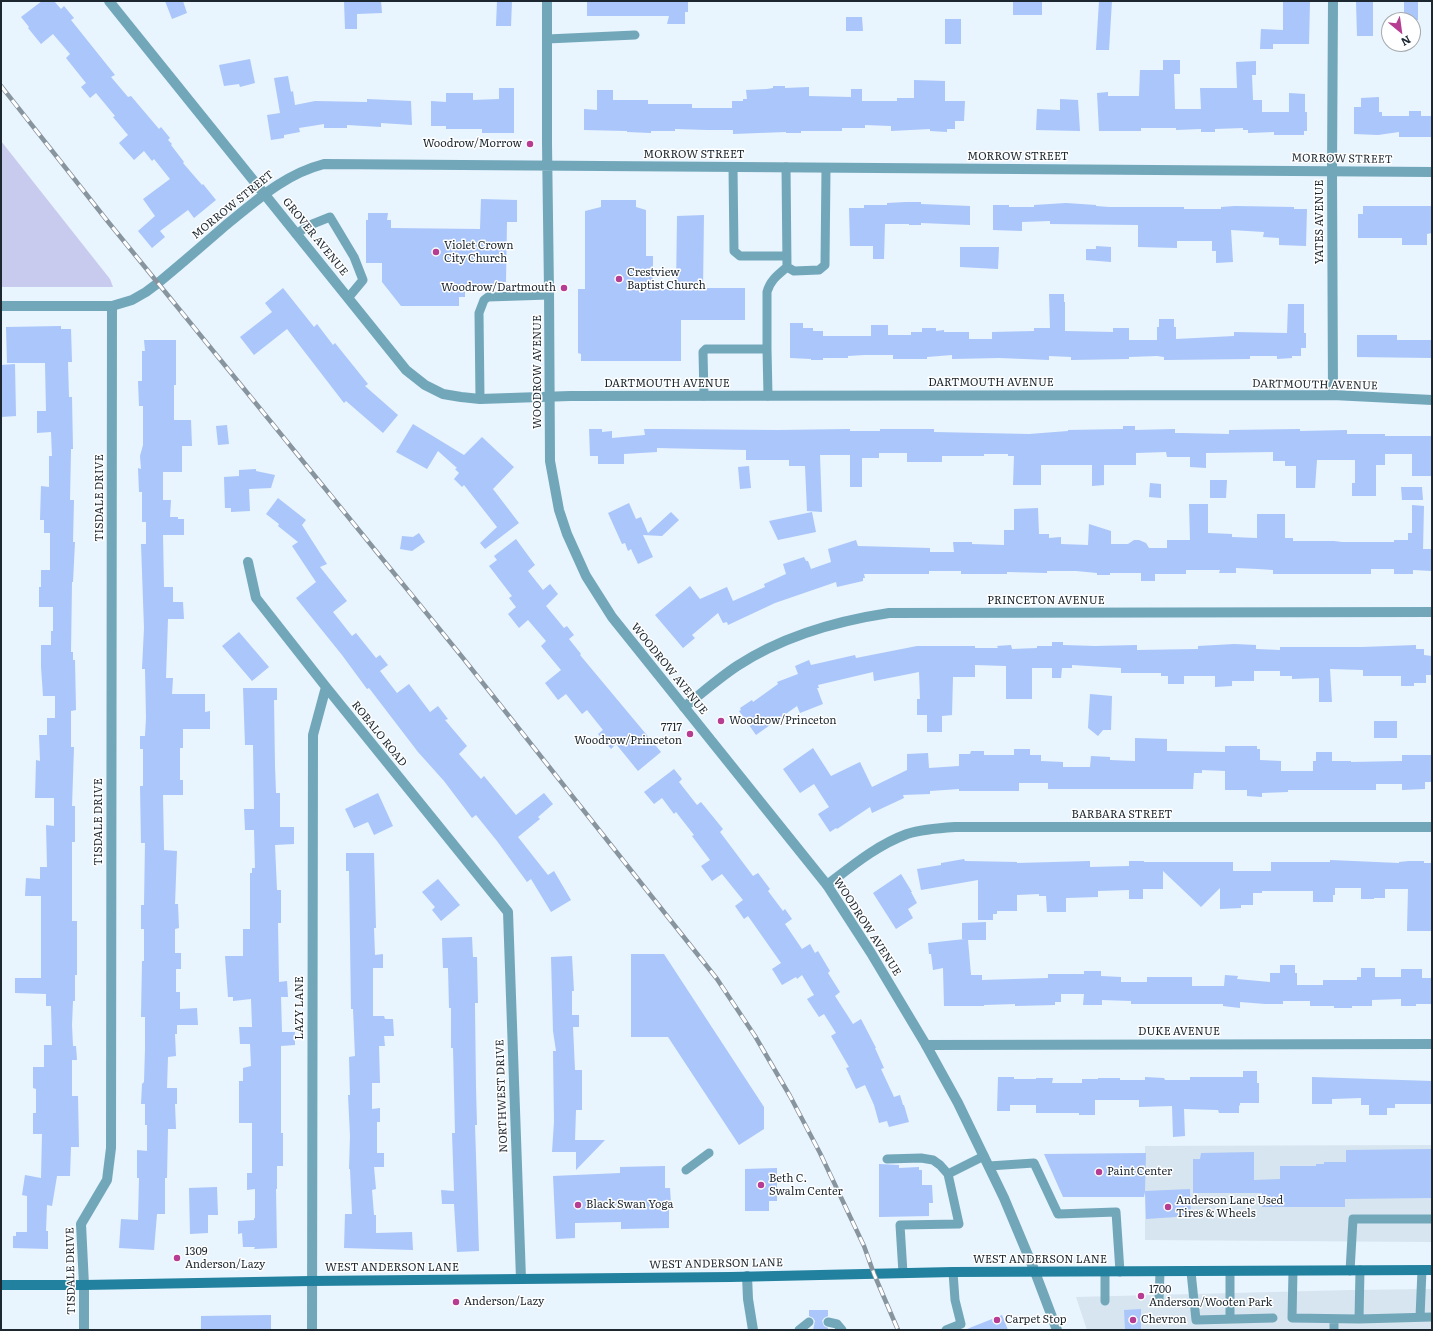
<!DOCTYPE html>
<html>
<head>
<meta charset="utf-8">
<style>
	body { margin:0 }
	#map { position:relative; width:1433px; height:1331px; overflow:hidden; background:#e8f4fe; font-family:Literata,serif }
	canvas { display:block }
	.frame { position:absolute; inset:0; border:2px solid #1c2730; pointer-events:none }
	.north { position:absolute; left:1381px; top:12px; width:40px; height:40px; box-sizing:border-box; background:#fff; border:1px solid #a4a9ac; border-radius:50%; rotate:151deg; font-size:11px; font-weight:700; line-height:16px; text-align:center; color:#1c2730 }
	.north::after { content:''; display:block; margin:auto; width:14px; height:18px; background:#b63d92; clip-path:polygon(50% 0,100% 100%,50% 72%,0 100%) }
</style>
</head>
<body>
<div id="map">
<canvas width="1433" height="1331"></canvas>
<div class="frame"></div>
<div class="north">N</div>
</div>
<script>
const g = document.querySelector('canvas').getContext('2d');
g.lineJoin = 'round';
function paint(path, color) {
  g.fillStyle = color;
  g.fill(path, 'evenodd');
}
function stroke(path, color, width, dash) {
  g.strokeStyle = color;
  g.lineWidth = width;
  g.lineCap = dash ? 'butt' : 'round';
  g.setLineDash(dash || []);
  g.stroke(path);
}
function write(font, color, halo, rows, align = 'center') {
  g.font = font + ' Literata,serif';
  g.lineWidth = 3;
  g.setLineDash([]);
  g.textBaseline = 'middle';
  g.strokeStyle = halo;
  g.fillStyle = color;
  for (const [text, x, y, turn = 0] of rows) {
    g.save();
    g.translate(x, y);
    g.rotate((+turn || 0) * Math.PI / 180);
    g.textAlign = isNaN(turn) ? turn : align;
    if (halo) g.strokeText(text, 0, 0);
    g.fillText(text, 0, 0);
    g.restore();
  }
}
paint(new Path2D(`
	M1432,1145V1242L1145,1240V1146Z
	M1432,1289V1330H1087L1076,1297L1351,1290Z`), '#d7e5f0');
paint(new Path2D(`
	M1,141L110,279L113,287H1Z`), '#c9cbee');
paint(new Path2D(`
	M42,1H54L61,9L64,6L74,18L71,20L115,75L111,77L128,97L131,96L159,129L161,127L170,138L168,140L172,144L171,145L184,162L183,163L202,185L203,184L216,200L194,218L188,210L160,231L165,237L152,248L138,231L155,216L143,199L170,179L154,159L152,161L144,151L134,160L119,143L128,135L113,117L115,116L96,93L90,98L81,87L86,83L66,58L70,54L53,34L41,44L28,28L29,27L21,17Z
	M165,1H183L187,13L172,19Z
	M344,1H381L382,13L357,14V29H345Z
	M497,1H512L511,26H496Z
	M587,1H688V12H685V24H667L669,16H587Z
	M1013,1H1042V15H1013Z
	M1099,1H1112L1109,50H1096Z
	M1283,1H1310L1309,44H1273V49H1260L1261,29L1283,30Z
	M1356,1H1373V36H1357Z
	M1404,1H1418V20H1404Z
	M846,17H862L863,31H846Z
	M945,19H961V44H945Z
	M250,59L255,83L240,87L239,84L224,86L219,65Z
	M1163,60H1180V74H1174L1175,109H1201L1200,88H1237L1236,62L1256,61V75H1252L1253,100H1262V112H1289V93L1305,94V112H1307V131H1304V135H1274V132L1248,133V130H1243V128L1215,129V132H1201V129L1176,130V128H1141V131H1099L1097,93L1108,92V96H1139L1140,70H1163Z
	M288,76L291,92L293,91L295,105L315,101L367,102V99L411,101L412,125L381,123V127L347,125V128H324V124L299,128L300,132L284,135V138L271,140L267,115L280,113L274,78Z
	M914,80L945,81V101H965L964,121H955V129H947V132L930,131V129L891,131V126L865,125V128H842V131H801V133H786V132L733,134V130H708L675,129V131H651V133L627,132V131L584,130V109L597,110V90H613V100H648V104H692V108H732V101H743V99H747L746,90L767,89L773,88V86H785V88L809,87V96L851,97V89H862V101H897V98H914Z
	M499,88H514V133H482V129H446V126H431V101L446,102V93H473V100L499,99Z
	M1379,97V112H1382V116H1409V111H1421V116H1432V137H1399V132L1378,135L1354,134V107H1361V98Z
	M1060,99L1078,100L1080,131L1036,130L1037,109L1060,110Z
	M481,199L517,200V222H507L506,282H498V286L465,285V297H459V306H401L382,282V263H366V220H368V213H388L387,220H391V228L480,229Z
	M601,200H636V207L646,210V256H653V289H676L677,216L704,215L703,288H745V320H681V361H581V354L578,353V289H585V211L601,207Z
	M906,202H921V204L970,206V225L921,223V225H909V224H885L884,259H873V246H850L849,208H864V205H887V203Z
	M1066,203L1096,205V206L1109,207H1184V209H1221V207L1235,206L1294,207V209H1307L1306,246L1279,245V238L1263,237L1264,232L1231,230L1233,262L1216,263V251H1212V241H1177V248L1138,247V225L1050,224V221L1022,222V231L993,230V205H1009V207H1034V205Z
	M1363,206H1432V233L1427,234V245H1402V238H1358V214H1363Z
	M1096,246L1111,247V262L1086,260V249H1096Z
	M960,247H999L998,269L960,267Z
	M283,288L314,327L317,324L333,345L335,343L368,384L365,386L398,415L383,433L346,401L344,403L287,329L254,355L240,337L272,312L265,303Z
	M1049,294H1064V302H1065V331L1113,332V328H1129V340H1157V327H1159V319H1174V327H1176V339L1234,336V332L1287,333L1288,304H1304V333H1306V348H1301V356H1292V358L1277,359V356H1250V359L1164,360V357L1157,356L1129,357V359L1071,360V357L1049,356V360L999,358L952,359V355L927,357V359H893V355H864L848,356V358H823V360H811V359L790,358V323H803V328H813V331H823V336H871V325H888V335H911V332H922V328H936V331L944,330V332H969V339H992V332L1034,331V328H1050Z
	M61,326V329H71L72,362H68L69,397H72L73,449H71L70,500H74L73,542H75L73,582H72L71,652H73V660H75L76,710L71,711V747H74L72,806H75V842H72V921H77V975H75V1001H73L72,1025L73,1046H76L77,1060H72V1096H78L79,1147H71L70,1176H57L52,1206L47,1205L46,1231H48V1249L13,1248V1236H16V1232H27V1196L22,1195L25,1175L41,1178L42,1134H33V1113H36V1089L33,1088V1067H44V1045H52L51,1006H46V994L15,993V978H41V896H25L26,878L40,879V867H47L46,825L54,826V798H35L36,760L40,761L39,735H47V718H55V696H43L41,667V645H51V631H53V607H39V587H41V570H50V533H44V520H40L41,486L49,487V456H52L51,432L37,433V411H46L45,363H7L6,327Z
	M1357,335H1397V340H1432V358L1357,357Z
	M144,340H176V385H174V420H191L192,446H182V472H163V500H171L170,517H178V519H184V535H163L164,587H173V602H183L184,619H168L166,678H173L172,694H205V712L210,711V729H183V748H180V780H183V795H163L164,850L177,851L175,904H178L179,928L175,929V953H181V969H176V992H180V1009L197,1008L198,1025H177V1034H175L176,1056L168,1057L167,1088H177V1104H175L176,1129H168L167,1178H165V1214H157L154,1250L119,1248L121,1219L138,1220L139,1178H137V1150L147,1151V1125H145V1104H141L142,1084L144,1082L145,1049V1017H141L142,961H144V929H141V905H144L145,843H141L140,786H143V749H140V736H145L146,718L145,669H142L144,628L141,544H146V522H142V492H139L138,468L141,469L140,456L143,445V406H139L138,381H142V351H145Z
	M15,364L16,416L1,417V365Z
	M413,424L464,455L482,437L514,467L493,489L519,523L485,549L480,543L497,527L464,485L462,487L454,479L459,473L455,469L457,468L438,451L427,469L396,452Z
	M227,425L229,444L218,445L216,426Z
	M1123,426H1135V430L1175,429V433H1181L1229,434V430L1300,429V431L1347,430V434H1385V436H1432V476H1412V454H1385V465H1376V496H1352V483H1355V460H1317L1315,488H1296V466H1285V461H1273V452L1206,453V468L1190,467V457H1167L1166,452L1136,453V465H1104V485L1092,486V465H1041V485H1013L1014,456H1008V454H984V456H942V462H907V453H879V458H862V487H850V455H820L822,512L807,511L805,466H789V460H746V450L657,448V452L624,454V464H598V456H590L589,429H602V432L612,431V438L645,435L644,429H661L778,430L850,429V431H880V429H934V432L1029,434L1068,431V430L1123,429Z
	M749,466L751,488L740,489L738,467Z
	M256,469V471L275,475L271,488L249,489L250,511L231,512V508H225L224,477L239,476V470Z
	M1210,480H1227L1226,498H1210Z
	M1150,483L1161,484V498L1149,497Z
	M1401,487H1422L1423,500H1402Z
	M278,498L306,520L302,525L327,564L320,567L347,601L333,612L352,636L356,633L376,658L380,655L388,665L380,671L397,693L409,684L430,712L438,706L448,719L445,720L467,746L459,754L481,779L484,776L516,815L544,793L553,804L538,817L540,819L518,837L548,875L554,871L571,900L551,912L531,879L527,882L497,841L476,815L472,818L444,781L418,752L369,688L367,689L342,655L296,598L316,582L292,546L298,542L278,526L279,524L266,514Z
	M629,503L636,519L641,517L648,533L671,512L679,520L662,536L643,535L653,557L638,564L631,549L628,551L625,543L622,544L608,513Z
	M1189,504H1208V533L1232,534V537L1257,538V514H1285V538H1293V541H1334L1342,542H1394V540H1408V533H1412V505L1424,506L1423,549H1432V571L1413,570V574H1394V569H1371V574H1273V570L1258,569L1236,568V573H1219L1220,570H1186V574H1155V581H1141V573H1110V575H1097V573L1076,571H1047V573L1007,572V574H961V571H929V574H864L865,578H863V581L837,587L836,582L775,603L728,625L727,622L723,623L718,613L692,635L695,638L683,648L655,615L690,586L700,599L727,587L733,601L765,587L764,584L786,574L783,564L804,557L806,561H808L811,569L831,562L828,549L856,540L858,546L930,548V552H954L953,542H972V544L1004,545V530H1014V509L1038,508L1039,534H1049V538L1061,537V544L1088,545L1089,524L1111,531V544H1128L1134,540H1139L1146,543L1149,548H1167V540H1190Z
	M812,512L816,532L778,540L769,521Z
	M419,533L425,542L412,551L400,549L402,536L413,537Z
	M516,539L535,565L528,571L543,590L550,584L558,594L546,606L564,628L567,626L574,635L569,639L581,654L580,655L661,752L638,771L616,744L611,749L598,734L603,730L587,710L582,714L566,694L558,700L545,683L561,670L541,646L546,641L528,620L519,628L508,614L516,607L509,598L512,596L489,566L497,560L494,556Z
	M239,632L269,667L252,681L222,646Z
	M1052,642H1063V645L1095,646L1137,645V650L1198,649V646L1234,644L1256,645V649L1280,650V647H1362L1416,645V649H1424V655L1432,656V675H1426V683H1414V686H1401V676H1363V670L1330,669L1332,702H1319V678L1292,679V676H1280V671H1254V681H1232V686L1215,687V676H1184V684H1168V676H1161V673H1121V668L1072,665V668H1062L1061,678H1052V668H1032V699H1006V666L975,665V677H953L952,715L942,716V732H927V715H917V699H920L919,672L874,681L873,672L818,685L819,688H817L823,704L800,713L797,706L756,735L739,711L741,710L740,708L752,700L753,702L778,684L777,682L798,674L795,666L809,660L811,665L855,655L856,658L917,646H975V648H998L997,646L1011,645L1012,649L1037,648V646H1052Z
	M243,688H277V700H274L275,766L276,793H280V827H294V844L275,845L277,890H281V923H278L279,982L287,981L288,997H281L282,1032H295V1045L281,1046V1133H283V1166H277V1189H276L277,1248L254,1249L255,1247H243L242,1233L238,1234V1221L254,1220V1218H255V1189L247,1190V1173H252V1123H239V1081H243V1068L251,1066L250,1044H240L239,1027H252L251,999L233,1001V997H228L225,956H243V929H250V873H252V868H255L254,830H245L244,809H254L253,745H245Z
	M1090,694L1112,696L1111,730H1103L1098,736L1088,728Z
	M1374,721H1397V738H1374Z
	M1135,738L1167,739V751L1225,752V746H1257V749H1260V760L1281,761V771H1313V761H1316V752H1332V761H1351V762L1402,761V755H1432V782H1425V789L1402,790V784H1376V790H1288V792L1262,793V797L1247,796V790H1225V771L1202,770V773H1194L1193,789H1048V783H1019V791H959V789L930,791V794L903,795L904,798L872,813L870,807L837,829L836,828L830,832L818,814L829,807L814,784L800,793L783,769L813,748L831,776L860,762L872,787L907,770V754L928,753L929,768L959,766V754H970L971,751H984V755H1014V749H1030V755H1041V761L1063,762V767H1090L1091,756L1110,757V760L1135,761Z
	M674,769L682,779L679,782L697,805L701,802L723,829L720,832L753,876L758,873L770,889L768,891L783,911L785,909L792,919L785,924L802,949L810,944L815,953L818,951L830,971L828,973L840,992L835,996L853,1024L861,1019L876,1048H875L884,1068L881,1069L894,1097L900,1095L903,1105H904L909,1122L889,1127L887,1121L879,1123L874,1105L865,1085L856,1089L846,1068L849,1067L831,1036L836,1033L824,1014L819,1017L807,999L814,995L802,975L797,979L796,977L782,985L772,969L781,963L748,916L744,919L735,906L743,900L722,874L712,881L701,866L710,860L692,836L694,835L676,812L674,814L662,798L654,804L644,792Z
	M378,793L393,826L374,835L368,822L354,828L345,809Z
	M346,853H374L376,928H374L375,955L383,954V968H373V1016H384L385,1019H393L394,1036H384L385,1046H379L380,1083H372V1109L380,1108V1122H377V1153H384V1167H374L376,1189L372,1190L374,1215H376V1233L412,1232L413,1250L344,1248L345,1214H352L350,1169H349L350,1136L348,1095H350L349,1057L355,1056L353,1009H351L349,871H346Z
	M964,859L965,861L1017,862V863L1090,861V867L1129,866V861H1144V862H1233V871H1271V862H1330V860L1399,863V862L1409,861H1424V863H1432V931H1407L1408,889H1385V898H1374V899H1361V888H1335V895H1333V902H1313V891H1262V893H1253V905H1241V908L1220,909V888L1201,907L1163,871V889H1143V899H1129V890L1098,891V897L1066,898V912H1047L1046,896H1039V894L1017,895V911H997V914H993V920H978V880L921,890L917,869L941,865V863Z
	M901,874L912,892H911L917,903L908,909L913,918L896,929L873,893Z
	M438,879L460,905L441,921L432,910L435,907L422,892Z
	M986,922V940H968L971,975H982V980L1048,978V974H1084V971H1101V976L1121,977V982H1147V977H1192V986H1224L1225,975L1238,976L1237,979L1270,982V973H1280V965H1295V973H1297V985H1323V980H1357V977H1361V968H1375V977H1401V969H1422V978H1432V1004H1416V1006H1401V999L1372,1000V1006H1352V1008H1334V1006H1310V1001H1283V1004H1265L1240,1002V1008L1223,1006V1004H1131V1001L1102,1000V1005H1083L1084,994H1061V1002H1055V1005L1015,1006V1004L984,1005V1006H944L943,968L933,970L931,954H929L928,943L965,939H962V923Z
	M472,937L473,957H477L478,1003H475V1008L476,1088L477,1125H475L479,1251L457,1252L454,1204H442L441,1190L454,1191L452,1133H455L453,1048H451V1008H449L448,968H443L442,938Z
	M631,954H664L764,1107V1129L739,1145L668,1037H631Z
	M572,956L574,991H572V1015H579V1027H573L575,1070H582V1110H576L575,1140H605L576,1170V1152H552L554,1122L553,1051H556L553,1031L551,957Z
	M1243,1071H1257V1083H1259V1103H1240V1105L1239,1106V1113H1219L1218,1110L1184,1109L1185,1136L1173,1137L1172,1106L1139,1107V1100H1095V1115H1079V1113H1036V1105H1010V1111H997L998,1077H1014V1079H1036V1078H1053L1052,1083H1082V1079H1098V1078H1120V1080H1145V1077L1164,1078L1165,1080H1190V1077H1243Z
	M1312,1077L1432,1081V1104H1395V1108H1387V1115H1369V1105H1361V1098L1332,1099V1104H1312Z
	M1431,1149V1198L1345,1199V1207H1262V1193H1193V1159H1200L1201,1153L1254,1152V1180L1280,1179V1166H1316V1164H1324V1162H1346V1150Z
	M1146,1153L1145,1191L1190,1189L1191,1216L1146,1219L1145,1192L1144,1197H1063L1044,1154Z
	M879,1164L899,1165V1168L919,1167V1170H922V1185H932L933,1203H929V1216L879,1217Z
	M665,1166V1188H670L671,1204H669V1228L621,1229V1222L575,1223V1238L556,1239L553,1176L620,1173V1167Z
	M777,1168V1201H769V1211H745V1169Z
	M217,1187L218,1215H208V1233L190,1234L189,1188Z
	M1141,1309V1330H1125L1124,1310Z
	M809,1310H828V1316L824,1318L822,1321L824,1326L828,1328V1330H813L815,1321L813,1318L809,1316Z
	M271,1315V1330H201V1316Z
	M1002,1315L1008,1330H967V1329Z`), '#aac6fa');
stroke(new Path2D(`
	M547,39L635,35
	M733,167L734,251L740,256H787
	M786,167L787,267L794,271L819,270L825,265L826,168
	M296,234L310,225L330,217L354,257L363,280L348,298
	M767,349V292C770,280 779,274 787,267
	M704,396L703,352L706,349H767L768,396
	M480,399L479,313L484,300L488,297L549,295
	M887,1159L921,1158L933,1160L940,1165L948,1174L959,1224L900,1225L903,1273
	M989,1166L1034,1163L1058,1214L1116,1212L1120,1272
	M686,1170L709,1153
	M948,1174L984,1156
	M1293,1271L1292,1318L1359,1319L1432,1317
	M1350,1271L1353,1219H1432
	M1191,1272L1196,1320L1273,1318
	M1159,1300L1160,1272
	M1105,1301V1272
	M1420,1317L1422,1270
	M1230,1319V1271
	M1359,1319L1360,1270
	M828,1322L837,1324L842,1330
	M799,1330L809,1322
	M946,1330L961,1324L955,1300L953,1272
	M1334,1330V1319`), '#72a7ba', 9);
stroke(new Path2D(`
	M109,1L406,370L425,385L443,394L461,397L480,399L570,396L1333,395L1432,400
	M1333,395L1332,171L1333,1
	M248,562L256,598L326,687L508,912L521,1279
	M684,707C702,693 719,678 737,666C783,636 836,621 889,613L1432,612
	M827,885C852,866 877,845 907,834C923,829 939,828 955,827H1432
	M926,1045L1432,1044
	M1035,1272L1057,1330
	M84,1330V1285L81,1224L107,1180L111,1148L112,306
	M312,1330L313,735L326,687`), '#72a7ba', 10);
stroke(new Path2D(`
	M547,1V144L549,290L550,461L559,510L567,534L586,576L612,617L827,885L871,953L926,1045L958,1103L1004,1198L1035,1272
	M1,306H112L132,300L146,292L158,283C181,264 203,245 226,225C257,200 285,174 324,164L1432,172
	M747,1276L748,1299L753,1330`), '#72a7ba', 10);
stroke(new Path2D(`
	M1,1285H84L311,1281L731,1277L953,1272L1432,1270`), '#22819e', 10);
const rail = new Path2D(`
	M1,86L105,218L463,658L717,979L755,1036L790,1096L820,1153L864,1246L874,1274L898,1330`);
stroke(rail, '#88949e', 4.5);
stroke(rail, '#fff', 3, [9]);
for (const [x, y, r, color] of [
	[530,144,4,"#b63d92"],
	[436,252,4,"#b63d92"],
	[619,279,4,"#b63d92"],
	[564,288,4,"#b63d92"],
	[721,721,4,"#b63d92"],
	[690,734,4,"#b63d92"],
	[1099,1172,4,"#b63d92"],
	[761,1185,4,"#b63d92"],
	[578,1205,4,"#b63d92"],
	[1168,1207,4,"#b63d92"],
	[177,1258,4,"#b63d92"],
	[1141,1296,4,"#b63d92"],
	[456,1302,4,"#b63d92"],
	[997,1320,4,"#b63d92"],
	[1133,1320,4,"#b63d92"]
]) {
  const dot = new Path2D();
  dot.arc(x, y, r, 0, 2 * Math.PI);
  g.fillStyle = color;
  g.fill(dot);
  stroke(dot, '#fff', 1.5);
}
write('11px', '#1c2730', '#fff', [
	["Woodrow/Morrow",522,144,"right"],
	["Violet Crown",444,246],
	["City Church",444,259],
	["Crestview",627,273],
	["Baptist Church",627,286],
	["Woodrow/Dartmouth",556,288,"right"],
	["Woodrow/Princeton",729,721],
	["7717",682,728,"right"],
	["Woodrow/Princeton",682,741,"right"],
	["Paint Center",1107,1172],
	["Beth C.",769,1179],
	["Swalm Center",769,1192],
	["Anderson Lane Used",1176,1201],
	["Tires & Wheels",1176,1214],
	["Black Swan Yoga",586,1205],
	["1309",185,1252],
	["Anderson/Lazy",185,1265],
	["1700",1149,1290],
	["Anderson/Wooten Park",1149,1303],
	["Anderson/Lazy",464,1302],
	["Carpet Stop",1005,1320],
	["Chevron",1141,1320]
], 'left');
write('11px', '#1c2730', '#fff', [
	["MORROW STREET",694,155],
	["MORROW STREET",1018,157],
	["MORROW STREET",1342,159,1],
	["MORROW STREET",233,205,-39],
	["YATES AVENUE",1320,222,-90],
	["GROVER AVENUE",315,237,51],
	["WOODROW AVENUE",538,372,-90],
	["DARTMOUTH AVENUE",991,383],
	["DARTMOUTH AVENUE",667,384],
	["DARTMOUTH AVENUE",1315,385,1],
	["TISDALE DRIVE",100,498,-90],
	["PRINCETON AVENUE",1046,601],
	["WOODROW AVENUE",669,669,51],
	["ROBALO ROAD",379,734,51],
	["BARBARA STREET",1122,815],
	["TISDALE DRIVE",99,822,-90],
	["WOODROW AVENUE",867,927,57],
	["LAZY LANE",300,1008,-90],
	["DUKE AVENUE",1179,1032],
	["NORTHWEST DRIVE",502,1096,-92],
	["WEST ANDERSON LANE",1040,1260],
	["WEST ANDERSON LANE",716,1264,-1],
	["WEST ANDERSON LANE",392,1268],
	["TISDALE DRIVE",71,1271,-91]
]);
</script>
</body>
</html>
